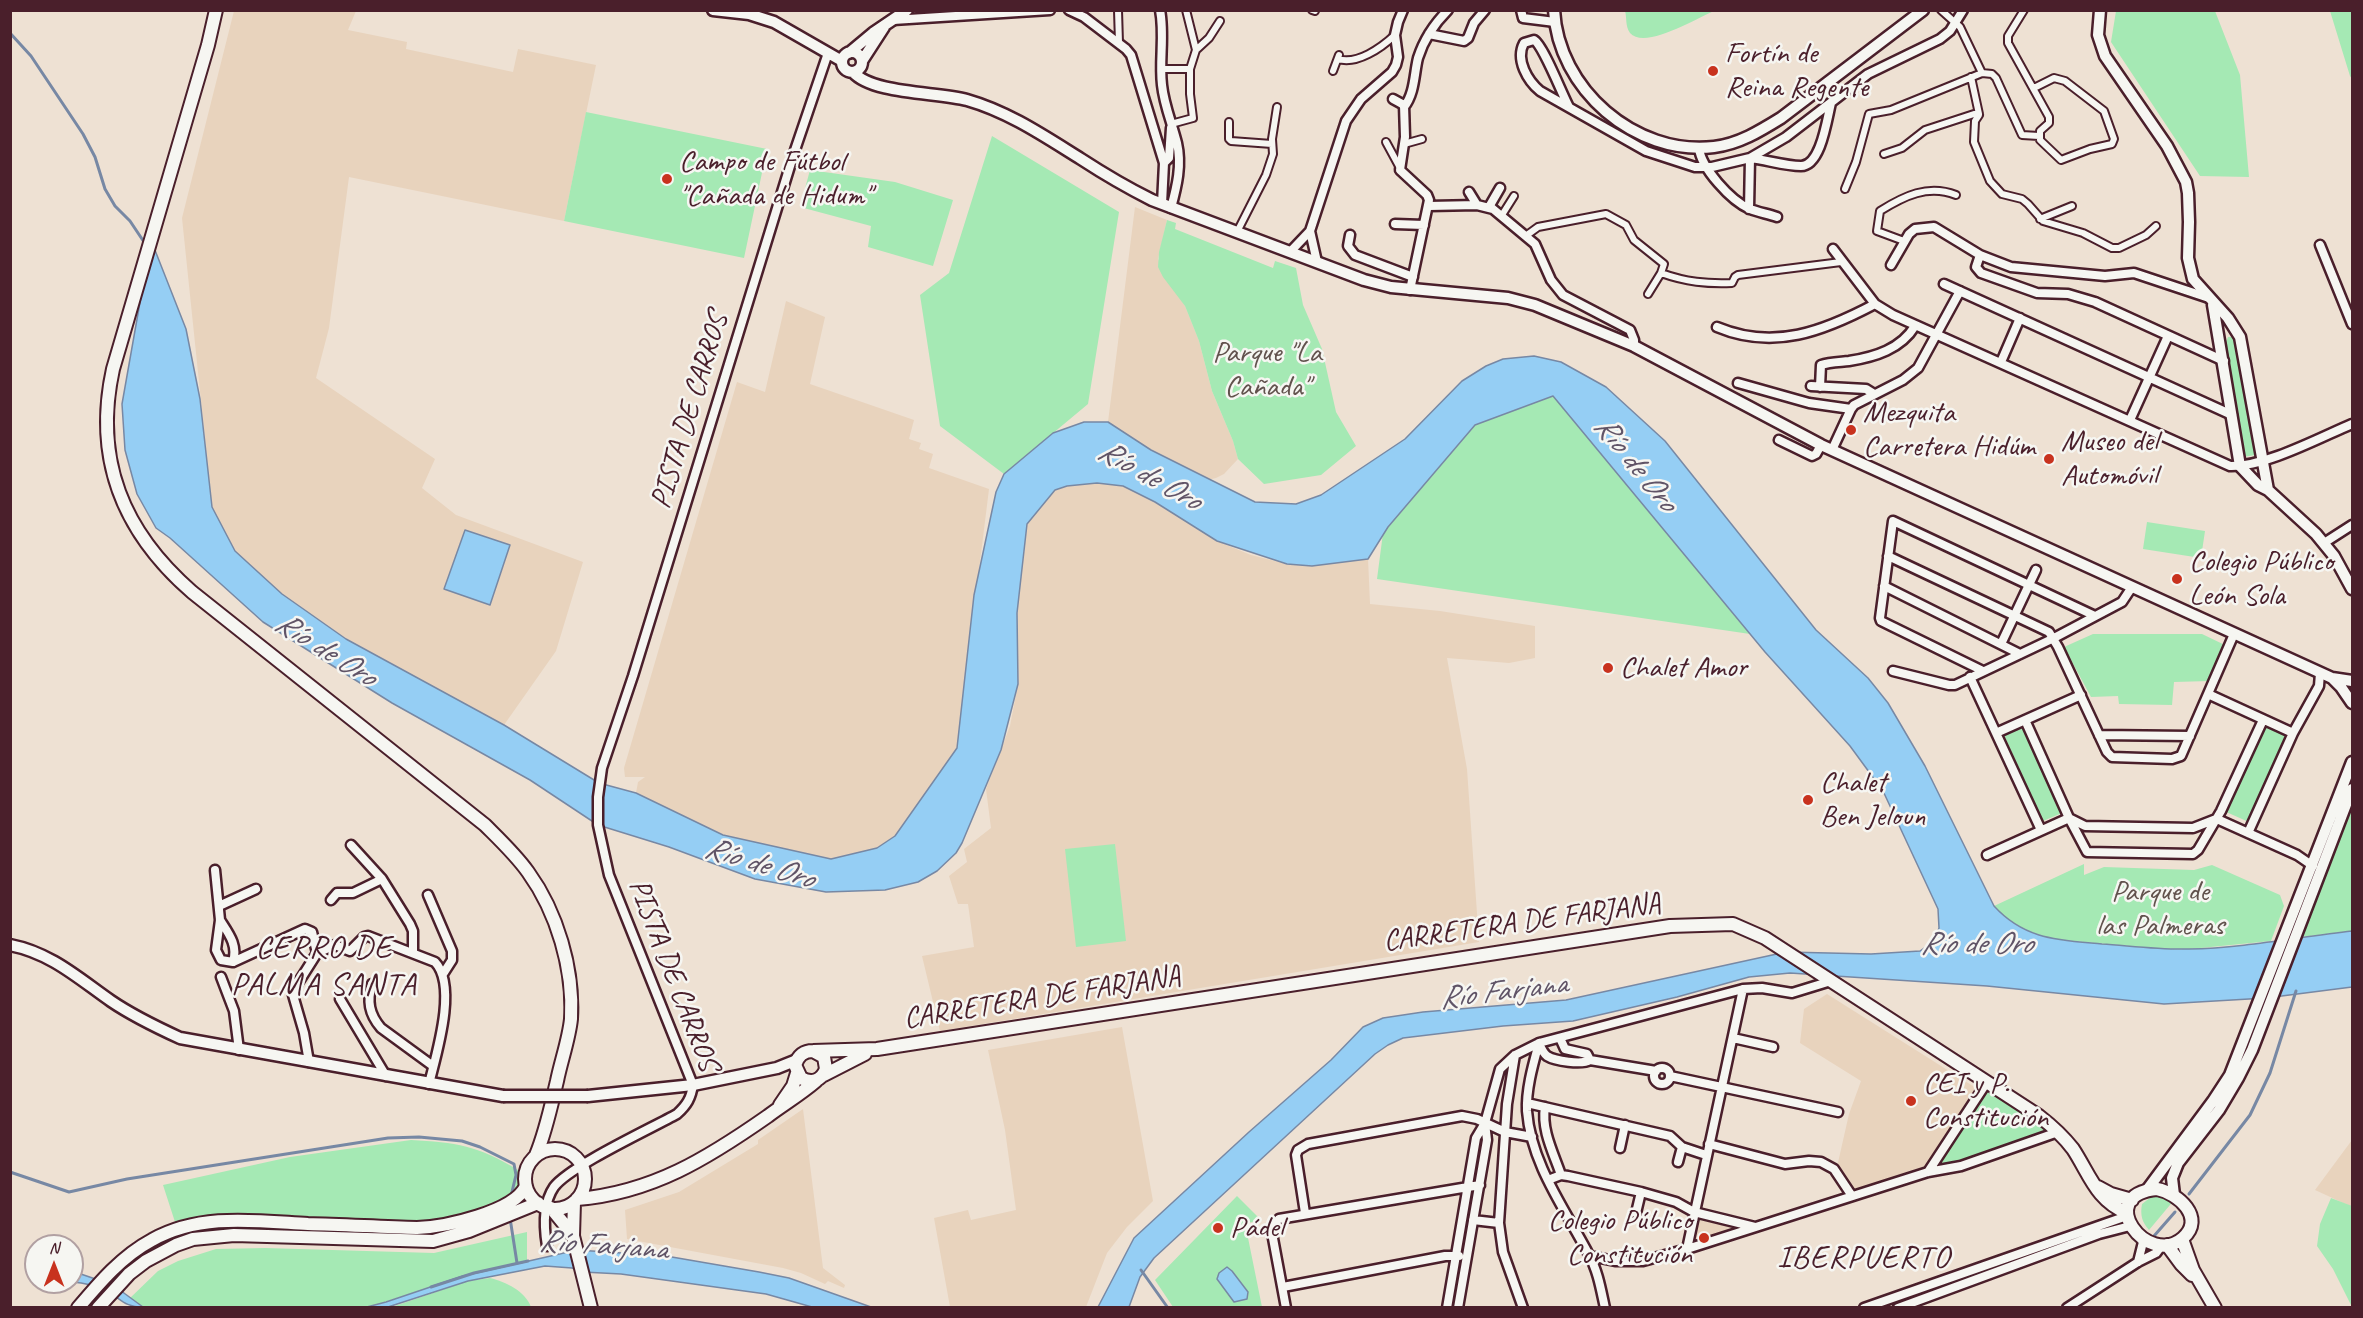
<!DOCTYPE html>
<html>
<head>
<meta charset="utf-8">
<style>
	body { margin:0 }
	#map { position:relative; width:2363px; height:1318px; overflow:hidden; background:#eee1d3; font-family:Caveat,sans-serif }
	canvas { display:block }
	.frame { position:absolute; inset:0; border:12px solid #4a1f2b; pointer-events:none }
	.north { position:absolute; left:24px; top:1234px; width:60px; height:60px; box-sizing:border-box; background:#f6f6f2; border:2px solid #b1a0a2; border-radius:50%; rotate:0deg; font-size:16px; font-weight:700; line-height:24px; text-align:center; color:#4a1f2b }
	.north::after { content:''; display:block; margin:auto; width:21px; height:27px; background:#c8321e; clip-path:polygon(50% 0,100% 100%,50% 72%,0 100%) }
</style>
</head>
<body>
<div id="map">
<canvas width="2363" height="1318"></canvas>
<div class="frame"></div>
<div class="north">N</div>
</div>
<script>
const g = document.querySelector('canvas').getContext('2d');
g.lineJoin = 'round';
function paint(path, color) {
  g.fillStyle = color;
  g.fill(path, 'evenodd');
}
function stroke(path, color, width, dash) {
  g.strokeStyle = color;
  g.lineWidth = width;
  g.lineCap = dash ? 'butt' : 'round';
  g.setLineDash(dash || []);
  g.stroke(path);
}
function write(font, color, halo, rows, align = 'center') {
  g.font = font + ' Caveat,sans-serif';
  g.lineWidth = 5;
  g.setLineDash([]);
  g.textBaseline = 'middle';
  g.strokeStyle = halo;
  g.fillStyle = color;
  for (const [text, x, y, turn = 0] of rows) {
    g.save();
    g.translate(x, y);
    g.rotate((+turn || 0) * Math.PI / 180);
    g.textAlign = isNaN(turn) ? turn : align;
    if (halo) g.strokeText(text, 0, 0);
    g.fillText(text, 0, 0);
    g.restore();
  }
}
paint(new Path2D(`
	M234,11H356L348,30L407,42L406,49L513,72L518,49L596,65L564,221L349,177L329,328L316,378L435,459L422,488L456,515L583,562L556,651L504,725L346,639L288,599L247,565L231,547L212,507L182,218Z
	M1135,207L1167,220L1158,259L1185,306L1199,341L1212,391L1233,441L1238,459L1224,474L1216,478L1200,482L1108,422Z
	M786,301L825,317L810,384L914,420L909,439L921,443L919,449L933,454L929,468L989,489L957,748L895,836L877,848L832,859L745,845L636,793L638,782L645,777H625L624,768L737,382L765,392Z
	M1097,483L1123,486L1155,501L1217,541L1251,555L1287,564L1312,566L1368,559L1370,604L1440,611L1535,626V658L1509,663L1447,658L1467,769L1479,942L940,1031L922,956L974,947L968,904H958L949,876L967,862L964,849L991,828L986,789L1010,726L1018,684L1017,613L1027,524L1055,490L1067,486Z
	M1827,994L1976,1088L1926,1167L1850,1191L1837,1167L1849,1114L1861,1081L1800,1043L1804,1009Z
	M1122,1027L1153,1201L1127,1227L1107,1253L1086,1307H950L934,1218L968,1210L971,1220L1016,1210L1005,1130L988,1050Z
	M803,1109L823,1268L845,1285L844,1288L828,1281L825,1284L801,1273L783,1268L627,1239L625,1210L679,1192L758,1144V1140Z
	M2352,1140V1207L2315,1190Z
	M1695,1219L1744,1230L1689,1245Z`), '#e8d3bd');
paint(new Path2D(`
	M1625,11H1714C1697,18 1645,50 1630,33C1625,26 1627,17 1625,11Z
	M2116,11H2215L2240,75L2249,177L2200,176L2111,42Z
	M2330,11H2352V79L2350,76Z
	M586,112L767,149L744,258L564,221Z
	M992,136L1119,212L1088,404L1004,474L940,426L920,295L949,273Z
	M810,170L895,182L953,200L933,266L868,247L871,226L800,207Z
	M1167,220L1176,223L1175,229L1273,268L1275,261L1296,268L1303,305L1322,349L1336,412L1356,446L1321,475L1264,484L1238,459L1233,441L1212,391L1199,341L1185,306L1163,277L1158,267L1159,252Z
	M2228,337H2233L2236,340L2255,455L2243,457L2226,342Z
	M1553,396L1750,634L1377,579L1383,533L1475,425Z
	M2147,522L2205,531L2201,558L2143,549Z
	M2093,634H2202L2229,647L2210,681L2174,682L2172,705L2119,704L2118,696L2091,697L2064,647Z
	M2261,724L2286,735L2251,823L2224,811Z
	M2022,726L2062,813L2043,821L2004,735Z
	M2352,804V931L2301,937Z
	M1115,844L1126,941L1076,947L1065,849Z
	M2084,864V875L2104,867L2194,870L2212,865L2280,895L2284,906L2271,941L2191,949H2163L2061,940L2040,936L2023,929L2006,919L1994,906Z
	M1989,1089L2056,1133L1937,1167Z
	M411,1140C455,1142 479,1146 518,1170L520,1184L512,1200L443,1221L222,1216L175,1222L163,1185L290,1157Z
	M2164,1195L2175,1199L2149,1230C2142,1222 2140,1215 2142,1204L2151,1197Z
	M1237,1196L1262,1221L1245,1223L1262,1307H1173L1155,1280Z
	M2331,1198L2352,1206V1307L2333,1269L2317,1246L2320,1224Z
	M527,1232V1261L474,1273L369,1307L142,1308L128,1300L158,1271L178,1261L216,1249L265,1248L434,1253Z
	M490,1278C506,1282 525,1291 531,1307L389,1308L468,1281Z`), '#a5e9b4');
const water = new Path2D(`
	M151,240L186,329L200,399L212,507L235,551L282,594L346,639L504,725L599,783L636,793L723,835L831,859L877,848L895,836L957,748L974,595L996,492L1004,474L1053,433L1084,422H1108L1151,450L1255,502L1296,504L1321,495L1405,439L1462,381L1486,366L1503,359L1534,356L1561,362L1606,387L1665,441L1816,630L1868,678L1888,703L1925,766L1994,906C2025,940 2059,940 2102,944C2131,946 2160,950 2189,949C2244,948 2298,937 2352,931V987L2266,998L2164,1004L1987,986L1790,973L1749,977L1677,997L1573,1021L1503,1026L1403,1038L1388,1045L1375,1054L1154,1258L1140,1277L1129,1307H1098L1134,1238L1249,1132L1331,1060L1363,1027L1383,1018L1423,1012L1566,1000L1786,952L1871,954L1920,951L1934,941L1939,928L1938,909L1883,791L1850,746L1765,652L1553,396L1475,425L1388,527L1368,559L1312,566L1287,564L1217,541L1155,502L1123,486L1097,483L1067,486L1055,490L1027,524L1017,613L1018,684L1001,750L962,843L956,853L937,871L918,882L885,890L826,892L755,879L669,847L598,825L530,780L392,703L263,622L170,538L156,528L137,494L125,450L122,404Z
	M465,530L510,545L490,605L444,589Z
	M577,1250L666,1256L759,1272L789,1278L871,1307H812L766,1294L621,1274L583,1272L572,1268L545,1266L468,1281L388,1307L363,1308L386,1302L463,1276Z
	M1227,1267L1232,1271L1248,1292L1247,1299L1234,1302L1217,1279L1219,1273Z
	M72,1271L113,1285L143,1307C123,1307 121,1298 105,1290C94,1285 84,1283 72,1282Z`);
paint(water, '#95cef4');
stroke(water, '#7788a4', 1.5);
stroke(new Path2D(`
	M10,33L31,56L83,134L95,157L105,189L115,206L130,221L146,245
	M10,1172L69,1192L127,1179L388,1138L419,1137L462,1141L480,1147L514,1164L516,1175L511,1196
	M2189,1194L2250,1115L2270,1073L2296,991
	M510,1218L517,1263
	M2154,1236L2175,1212
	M1141,1270L1168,1308
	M431,1287L474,1273L528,1261`), '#7788a4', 3);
const pedestrian = new Path2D(`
	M1118,10L1119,43
	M1186,10L1196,50
	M1312,10L1315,11
	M1941,10L1960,27L1982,73L1992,74L1996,78L2022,135L2039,136
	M2024,10L2008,36V43L2049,117V123L2040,131V140L2061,160L2090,149L2112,144L2114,139L2104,111L2065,81L2054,78L2034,88
	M1338,59C1357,65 1381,48 1395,35
	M1161,69H1190
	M1333,71L1339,55
	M1971,77L1979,114
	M1229,122V139L1231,141L1272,144
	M1171,124L1193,118L1190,94V69L1196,50L1209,38L1220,21
	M1386,142L1399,166
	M1404,144L1422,139
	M1884,154L1902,148L1925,130L1977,113L1979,115L1975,121L1974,142L1990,181L2002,194L2022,199L2028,204L2043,221L2083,233L2112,248H2119L2146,235L2156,226
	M1845,189L1856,162L1869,114L1891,110L1982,73
	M1502,215L1514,196
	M2040,219L2072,206
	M1237,232L1266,175L1273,154L1272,139L1277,107
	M1527,235L1538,227L1606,214L1626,225L1634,240L1664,264L1661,273L1648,294
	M1904,241L1877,231L1880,211C1904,196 1928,184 1956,195
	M1661,273C1686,282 1707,284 1732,283L1735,277L1738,275L1841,262`);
const minor = new Path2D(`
	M1069,10L1084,17L1126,49L1131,55L1164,163L1162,204
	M1160,10C1165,35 1159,60 1162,85C1164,105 1172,123 1177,143C1182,165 1177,186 1171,208
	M1521,10L1523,18L1555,22
	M893,20L1050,10
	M1429,34L1464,41L1468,38L1474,23L1485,10
	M1393,99L1404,105L1405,137L1400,170L1427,195L1429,200L1410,290
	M1404,107C1415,93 1414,74 1418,58C1424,39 1434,24 1448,10
	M1569,107C1562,94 1543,45 1534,40L1524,43C1515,60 1528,81 1540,91L1646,151L1695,167H1712L1750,158L1786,137L1868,74L1940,39L1950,31L1963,10
	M1699,148C1701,168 1731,201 1750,209C1758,212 1768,214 1777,217
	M1164,163L1169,158L1171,128
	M1469,192L1477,205
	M1429,206L1477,205L1493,209L1535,244L1551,280L1563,295L1630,330L1634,340V346
	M1489,207L1500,188
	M1749,209L1750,158C1767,160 1785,166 1801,166C1821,166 1827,119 1831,103
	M1395,224L1424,225
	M1310,231L1317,262
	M1350,235L1348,246L1355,255L1413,277
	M2320,245L2352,324
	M1833,249L1875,304L1893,315L2230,466C2265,467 2319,438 2352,424
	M1290,252L1310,231L1346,121L1361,99L1392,72L1396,65L1398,57L1395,35L1398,22L1403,10
	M1980,255L1976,267L1981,273L2037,293L2068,294L2095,302L2224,361
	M1891,265L1909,234L1915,229L1934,227L1980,255L2011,267L2105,276L2134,273L2209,298
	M1944,284L2232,415
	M1717,327C1774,351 1824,331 1875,304
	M2001,362L2020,318
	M1738,383L1809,403L1851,409
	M1811,386L1866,389L1874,394
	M1820,387L1821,365C1829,362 1840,362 1849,361C1875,357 1901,349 1915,326
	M2130,420L2168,336
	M1779,440L1812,456L1816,454L1821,445
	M1832,450L1851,409L1854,405L1903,380L1918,368L1960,291
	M2324,543L2352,525
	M1888,556L2049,632L2058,647L2107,752L2112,757L2172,759L2181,756L2234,634
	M1884,586L2020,654
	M2001,644L2036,570
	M1893,671L1949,685H1955L2054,638L2122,602L2132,587
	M1983,671L1881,621L1880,618L1893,521L2095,616
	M1970,677L2041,830
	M2208,694L2293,733
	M2025,720L2069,818L2087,852L2193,854L2198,850L2221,811L2263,720
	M1996,733L2081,695
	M2099,735L2190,736
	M2069,818L2085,826L2193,828L2216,819
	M2217,819L2297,855L2313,866
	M2248,833L2293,733L2319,686L2320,673
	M351,845L382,879L410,924L413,931V953
	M1987,855L2069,818
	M215,870L220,920L216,950L221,960L233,962L305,929L312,932L317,953
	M428,895L452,951V960L443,974
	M331,900L337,893H353L382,879
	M219,906L256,889
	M220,920C229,934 238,945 233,962
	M221,977L234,1011L239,1050
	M372,984C367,1001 369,1014 381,1028L433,1066
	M340,999L386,1076
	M1733,1038L1773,1047
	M1539,1043C1533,1065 1526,1089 1527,1111C1531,1164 1565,1209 1589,1255C1598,1271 1601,1290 1605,1308
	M1539,1043C1541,1048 1543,1053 1547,1056C1555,1061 1582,1065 1590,1060L1587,1054L1565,1049L1560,1038
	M1515,1055L1507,1104L1499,1223L1503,1252L1523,1308
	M1590,1060L1656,1071
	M309,1062L304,1033L293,995L298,983L317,953L335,945L350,951L364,937L368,936L435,962C458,986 436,1055 429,1084
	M1654 1076a8 8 0 1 1 16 0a8 8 0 1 1-16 0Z
	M1670,1076L1838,1112
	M1527,1103L1670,1136L1682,1147L1706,1155
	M1545,1107C1541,1130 1554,1154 1561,1175
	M1709,1144L1785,1164L1809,1161L1821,1162L1834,1169L1852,1196
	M1620,1148L1625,1125
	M1678,1162L1682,1147
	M1928,1172L1987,1082
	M1548,1180L1561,1175L1568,1176L1641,1192L1676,1202L1694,1212L1755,1227
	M1305,1213L1296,1155L1298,1150L1308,1144L1462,1116L1477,1119L1505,1132L1532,1137
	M1636,1213L1641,1192
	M1473,1220L1499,1223
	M547,1246C544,1228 543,1203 554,1187C570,1166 650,1129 677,1114C687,1105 691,1098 693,1085L609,875L598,825V797L602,768L633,676L794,153L828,53
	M1687,1249L1743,989
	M1590,1256L1615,1261H1643L1687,1249L1928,1172L1961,1166L2058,1132
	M2138,1262L2144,1238
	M1283,1287L1445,1256H1459
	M1286,1308L1272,1233V1227L1279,1219L1480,1185
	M1447,1308L1476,1138L1485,1123
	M1458,1308L1487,1140L1485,1123L1500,1069L1515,1055L1539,1043L1743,989L1762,988L1792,993L1831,981
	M1864,1308L2127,1216
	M1898,1308L2099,1234L2130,1226
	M2067,1308L2138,1262L2156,1253L2162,1245`);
const tertiary = new Path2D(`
	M713,10L749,14L774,22L842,61
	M1554,10C1558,89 1635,156 1714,147C1739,144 1760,131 1781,118L1923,10
	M2100,10L2098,35L2105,56L2167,146L2186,182L2188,193L2189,222L2188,258L2193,279L2228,318L2240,337L2268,490
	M842 62a10 10 0 1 1 20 0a10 10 0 1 1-20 0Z
	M849,53L873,33L907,10
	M862,61L884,27
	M853,72C872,94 937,92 967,100C1009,112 1044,136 1081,159C1104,174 1128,188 1152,200L1364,280L1391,287L1508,298L1535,305L1634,346L1821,445L2332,678L2352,681
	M2213,305L2240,466L2258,485L2268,490L2316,534L2334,556L2352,589
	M2332,678L2341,687L2352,703
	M10,945C51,953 78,978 111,1001C133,1016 156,1027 180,1038L503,1096
	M588,1096L693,1085L777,1068L797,1060
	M2147,1190L2213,1101L2230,1075L2352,762
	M2174,1195L2172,1178L2178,1163L2219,1110L2238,1078L2252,1050L2352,789`);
const secondary = new Path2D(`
	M216,10L208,45L113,369C93,460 123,532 192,592L485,825C500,840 516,855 528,872C557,912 574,969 571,1019C569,1039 561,1061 557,1081C551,1106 546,1131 536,1155
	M813,1051L824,1057L826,1069C821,1081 812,1084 801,1078L795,1065C798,1056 803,1051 813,1051L877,1049L1670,926L1733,924L1765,938L2039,1116C2052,1126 2063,1136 2073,1149C2090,1175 2096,1200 2127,1213
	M824,1075L865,1054
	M780,1105L793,1086L797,1073
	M525 1179a30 30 0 1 1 60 0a30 30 0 1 1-60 0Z
	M2098,1187L2111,1194L2132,1200
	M2157,1189C2178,1193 2206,1218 2183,1238C2148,1269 2092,1195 2157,1189Z
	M577,1199C652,1193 708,1158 768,1116C784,1104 801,1094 816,1081
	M574,1202L573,1236L591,1308
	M551,1208L573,1235
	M2182,1239L2193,1270L2215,1308
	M2167,1245L2181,1264L2192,1275
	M78,1308C100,1282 122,1256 152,1240C200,1213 255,1221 308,1224C345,1225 381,1227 417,1228C445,1227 514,1212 526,1186
	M98,1308L129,1274L146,1261L176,1245L193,1239L234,1235L433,1241L469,1231L538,1203`);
stroke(pedestrian, '#4a1f2b', 10);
stroke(minor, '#4a1f2b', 13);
stroke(tertiary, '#4a1f2b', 15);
stroke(secondary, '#4a1f2b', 16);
stroke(pedestrian, '#f6f6f2', 6);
stroke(minor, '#f6f6f2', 8);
stroke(tertiary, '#f6f6f2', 10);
stroke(secondary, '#f6f6f2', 12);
const tertiaryBridge = new Path2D(`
	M503,1096H588`);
stroke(tertiaryBridge, '#4a1f2b', 15, []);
stroke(tertiaryBridge, '#f6f6f2', 10);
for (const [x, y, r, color] of [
	[1713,71,6,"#c8321e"],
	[667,179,6,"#c8321e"],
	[1851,430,6,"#c8321e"],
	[2049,459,6,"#c8321e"],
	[2177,579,6,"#c8321e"],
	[1608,668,6,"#c8321e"],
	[1808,800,6,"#c8321e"],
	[1911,1101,6,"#c8321e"],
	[1218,1228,6,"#c8321e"],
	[1704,1238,6,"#c8321e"]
]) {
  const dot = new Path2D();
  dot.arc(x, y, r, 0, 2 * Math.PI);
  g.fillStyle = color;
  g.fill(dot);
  stroke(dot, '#f6f6f2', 2);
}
write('30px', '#4a1f2b', '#f6f6f2', [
	["Fortín de",1725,54],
	["Reina Regente",1725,88],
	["Campo de Fútbol",679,162],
	["\"Cañada de Hidum\"",679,196],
	["Mezquita",1863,413],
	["Carretera Hidúm",1863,447],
	["Museo del",2061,442],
	["Automóvil",2061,476],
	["Colegio Público",2189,562],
	["León Sola",2189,596],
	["Chalet Amor",1620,668],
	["Chalet",1820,783],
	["Ben Jeloun",1820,817],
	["CEI y P.",1923,1084],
	["Constitución",1923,1118],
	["Colegio Público",1692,1221,"right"],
	["Constitución",1692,1255,"right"],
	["Pádel",1230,1228]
], 'left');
write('30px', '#61524d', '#f6f6f2', [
	["Parque \"La",1267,353],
	["Cañada\"",1267,387],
	["Parque de",2160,892],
	["las Palmeras",2160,926]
]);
write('30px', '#4a1f2b', '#f6f6f2', [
	["PISTA DE CARROS",690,411,-73],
	["CARRETERA DE FARJANA",1522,923,-8],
	["PISTA DE CARROS",673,975,69],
	["CARRETERA DE FARJANA",1042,998,-9]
]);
write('italic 32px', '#605467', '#f6f6f2', [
	["Río de Oro",1635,464,51],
	["Río de Oro",1149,476,29],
	["Río de Oro",325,650,32],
	["Río de Oro",759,864,17],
	["Río de Oro",1976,945],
	["Río Farjana",1503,992,-7],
	["Río Farjana",603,1246,4]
]);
g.letterSpacing = '1.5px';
write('32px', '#4a1f2b', '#f6f6f2', [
	["CERRO DE",324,949],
	["PALMA SANTA",324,986],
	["IBERPUERTO",1864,1259]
]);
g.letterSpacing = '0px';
</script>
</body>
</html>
